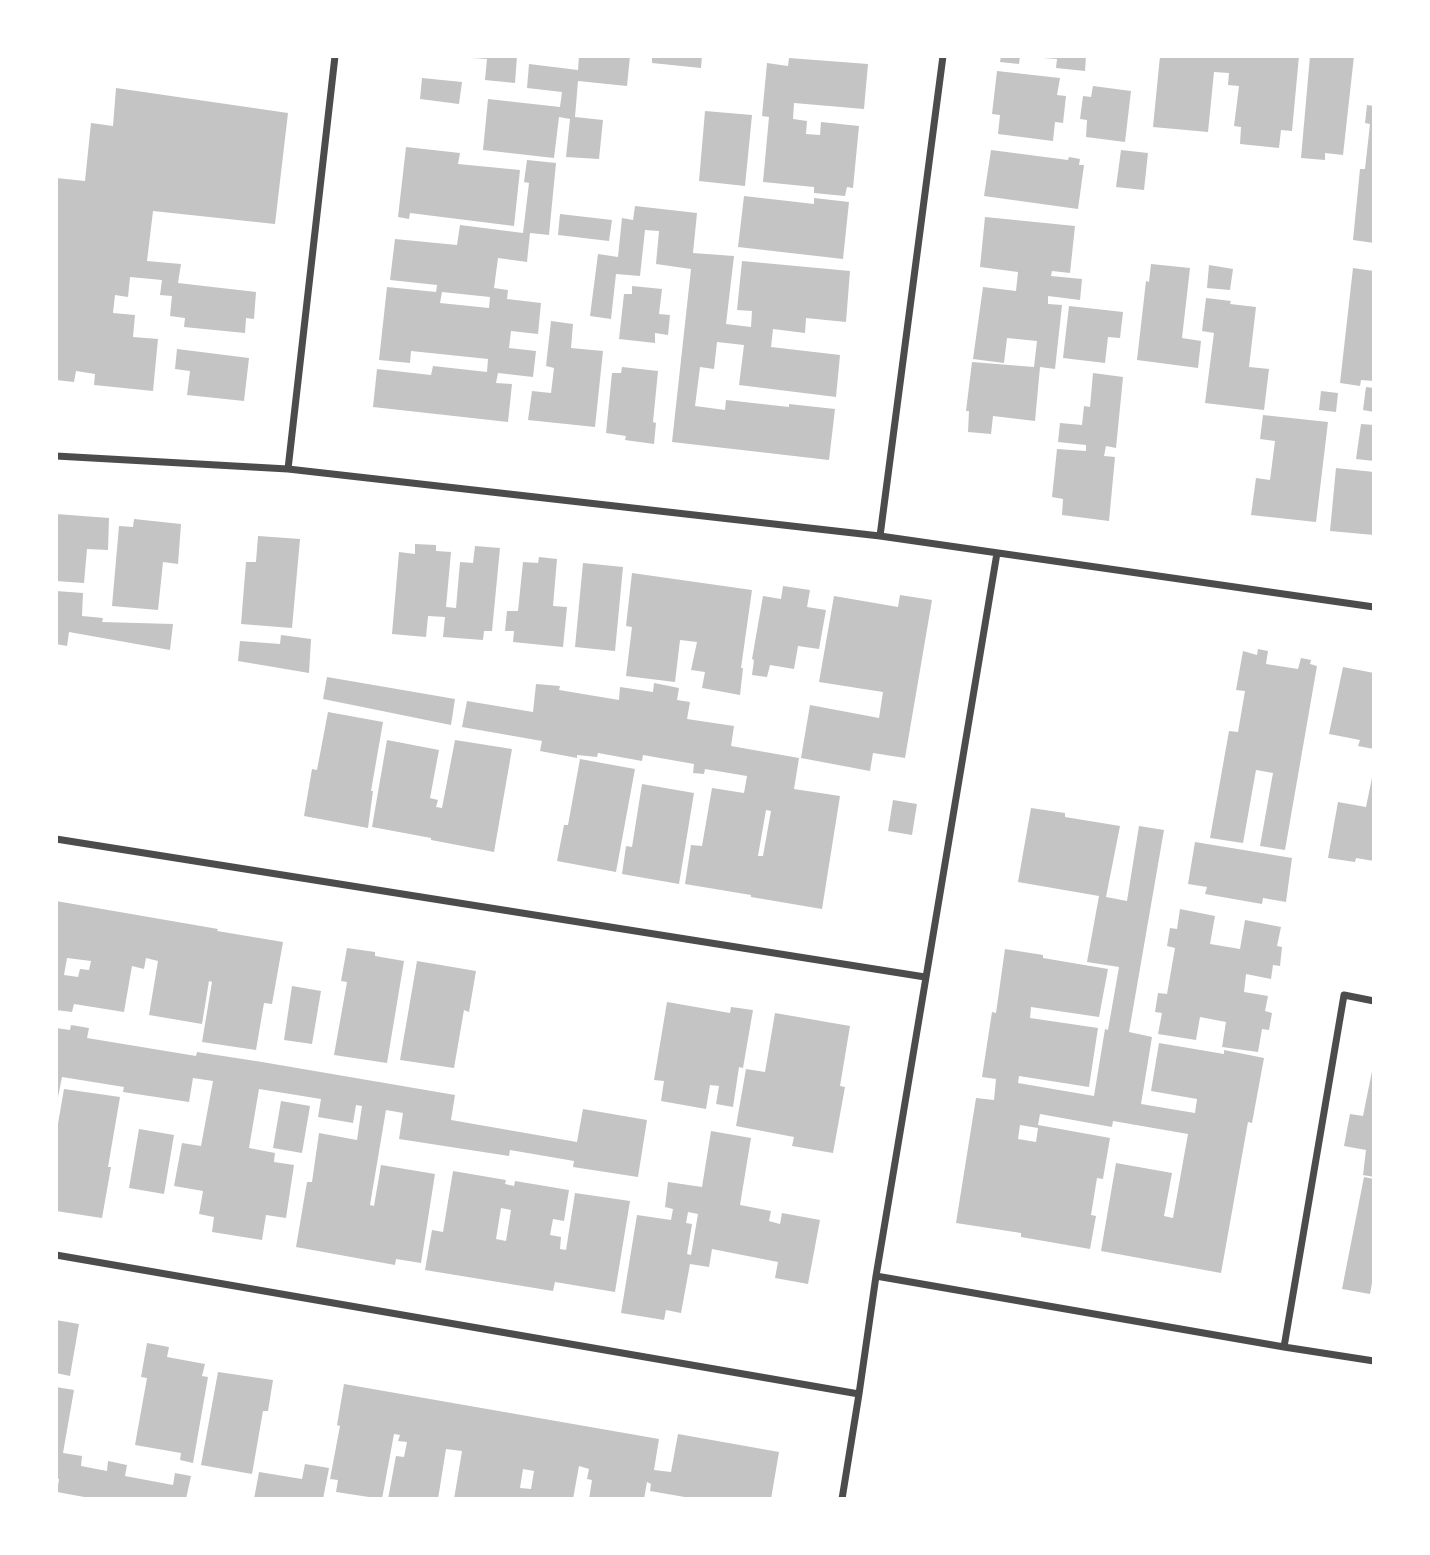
<!DOCTYPE html>
<html>
<head>
<meta charset="utf-8">
<style>
	body { margin:0 }
	#map { position:relative; width:1430px; height:1555px; overflow:hidden; background:#fff; font-family:"Space Grotesk",sans-serif }
	canvas { display:block }
	.frame { position:absolute; inset:0; border:58px solid #fff; pointer-events:none }
</style>
</head>
<body>
<div id="map">
<canvas width="1430" height="1555"></canvas>
<div class="frame"></div>
</div>
<script>
const g = document.querySelector('canvas').getContext('2d');
g.lineJoin = 'round';
function paint(path, color) {
  g.fillStyle = color;
  g.fill(path, 'evenodd');
}
function stroke(path, color, width, dash) {
  g.strokeStyle = color;
  g.lineWidth = width;
  g.lineCap = dash ? 'butt' : 'round';
  g.setLineDash(dash || []);
  g.stroke(path);
}
paint(new Path2D(`
	M472,56H517L515,83L485,80L487,59L472,58Z
	M579,56H630L627,86L578,81L575,117L603,120L599,159L566,157L570,119L559,117L554,158L483,150L488,99L560,107L562,92L527,88L529,64L578,70Z
	M652,56H702L701,68L652,63Z
	M1001,56H1020L1019,64L1000,62Z
	M1043,56H1086L1085,71L1056,68L1057,59L1043,58Z
	M1160,56H1299L1292,131L1281,130L1279,148L1240,144L1241,127L1234,126L1239,86L1228,85L1229,73L1214,72L1208,132L1153,127Z
	M1310,56H1354L1343,155L1325,153V160L1301,158Z
	M789,58L868,64L864,109L794,103L793,119L807,121L806,134L820,135L821,122L859,126L853,188L847,187L845,196L814,193V187L763,182L769,117L762,116L767,63L788,66Z
	M997,71L1060,78L1057,95L1066,96L1063,123L1055,122L1053,141L998,134L1000,115L992,114Z
	M422,78L462,82L459,104L420,99Z
	M1093,86L1131,91L1125,142L1086,137L1087,120L1080,119L1083,96L1091,97Z
	M116,88L288,113L275,224L153,211L147,261L181,264L178,283L256,292L254,319L246,318L245,333L184,327L185,318L170,316L172,296L160,295L162,280L130,277L128,297L115,295L113,313L135,315L133,337L158,339L153,391L94,385L95,374L76,371L74,382L56,380V178L85,181L91,123L113,126Z
	M1367,105L1374,106V243L1353,240L1360,169H1365L1370,124L1365,123Z
	M705,111L752,115L745,186L699,181Z
	M406,147L460,153L458,164L520,170L514,226L410,213L409,219L398,217Z
	M991,150L1068,160L1069,157L1080,159L1079,165H1084L1078,209L984,196Z
	M1121,150L1148,153L1144,190L1116,187Z
	M527,160L556,163L549,235L530,233L527,262L498,258L494,288L508,290L507,299L541,303L538,334L511,331L509,348L536,351L533,377L498,373L496,383L512,384L508,422L373,407L377,369L431,375L433,366L487,372L488,359L411,351L410,363L379,360L387,287L436,292L437,285L390,280L395,239L457,245L460,225L523,233L529,183L524,182ZM442,292L490,297L489,308L440,303Z
	M744,196L814,204V198L849,202L843,259L738,247Z
	M635,206L697,213L693,253L734,256L726,324L751,327L752,311L737,310L742,261L850,271L846,322L806,318L805,333L773,329L771,347L840,355L836,397L739,385L744,345L717,342L714,369L700,367L695,406L725,410L726,400L789,407V404L835,409L829,460L672,442L691,269L656,264L659,231L645,230L640,276L616,274L611,319L590,316L598,254L618,257L622,218L633,220Z
	M560,214L612,220L609,241L558,235Z
	M985,217L1075,226L1070,273L1052,271L1051,276L1082,279L1080,300L1048,296V304L1062,305L1055,369L1040,367L1035,421L993,416L991,434L968,432L969,411H966L972,362L1034,367L1037,341L1007,338L1004,363L973,359L983,287L1016,291L1018,272L980,267Z
	M1151,264L1190,268L1182,338L1201,341L1198,368L1137,360L1146,281L1149,282Z
	M1209,265L1233,269L1230,290L1207,288Z
	M1353,268L1374,271V381L1361,380L1360,386L1340,383Z
	M632,286L662,289L659,314L670,315L668,335L655,333V343L619,339L624,294H632Z
	M1206,298L1231,301L1230,304L1256,307L1249,367L1269,369L1264,410L1205,403L1214,333L1202,331Z
	M1069,306L1123,312L1120,338L1108,337L1105,363L1063,358Z
	M551,321L573,324L571,348L603,351L595,427L528,420L532,391L551,393L554,368L546,366Z
	M177,349L249,358L244,401L187,395L190,371L175,369Z
	M622,367L658,371L653,422L656,423L654,444L625,440L626,436L606,433L612,373H621Z
	M1093,373L1123,377L1116,448L1106,446L1104,456L1115,457L1109,521L1062,515L1063,499L1052,497L1057,449L1086,451V445L1058,442L1060,423L1082,425L1084,406L1090,407Z
	M1366,387L1374,388V412L1363,410Z
	M1321,391L1338,393L1336,412L1319,410Z
	M1263,415L1328,422L1316,522L1251,515L1256,478L1270,480L1275,441L1260,439Z
	M1361,424L1374,425V461L1356,459Z
	M1336,468L1374,472V535L1330,531Z
	M56,514L109,518L108,550L87,549L84,583L56,581Z
	M134,519L181,524L178,564L163,562L158,610L112,606L119,526L133,527Z
	M258,536L300,539L292,628L241,624L246,562H256Z
	M415,544L436,545V551L451,552L446,607L456,608L460,562L473,563L475,546L500,548L492,631H484L483,640L443,637L445,617L428,616L426,637L392,634L399,552L415,554Z
	M539,557L557,559L553,606L567,607L563,647L513,642L514,631H505L507,611H518L523,562L538,563Z
	M583,563L623,567L615,651L575,647Z
	M632,573L752,590L741,668H743L740,695L702,688L705,672L691,670L697,642L680,640L675,682L626,676L632,627L626,626Z
	M783,586L810,590L807,607L826,610L819,649L798,646L794,669L770,665L767,677L752,675L754,660L752,659L763,596L781,599Z
	M56,591L83,593L82,616L103,618L102,622L173,624L170,650L69,632L67,646L56,644Z
	M900,595L932,600L905,758L873,753L870,771L801,758L810,705L879,718L883,692L819,682L834,596L898,607Z
	M281,635L311,639L309,673L238,661L240,641L280,644Z
	M1258,649L1268,651L1266,664L1298,669L1301,658L1311,660L1310,664L1317,666L1285,850L1260,846L1273,773L1256,770L1243,843L1210,838L1229,731L1238,732L1245,691L1236,690L1243,651L1257,655Z
	M1343,667L1374,673V749L1358,746L1360,740L1329,734Z
	M327,677L455,699L451,725L323,699Z
	M654,683L679,688L677,700L690,702L687,719L734,726L731,746L799,758L794,789L840,796L822,909L751,897V895L685,884L691,845L702,846L712,788L744,793L747,776L705,769L704,774L693,773L694,764L643,755L642,761L598,753L597,757L577,755V758L540,751L542,741L462,727L467,701L533,712L536,684L560,686L559,690L619,700L620,687L653,692ZM766,810L771,811L763,856H758Z
	M328,712L383,722L371,791H373L368,828L304,816L312,769L317,770Z
	M387,740L439,750L430,798L438,800L436,807L442,808L455,740L512,749L494,852L431,840V838L372,827Z
	M580,759L635,769L616,872L557,861L564,825H568Z
	M1373,773H1374V861L1356,858L1355,862L1328,858L1338,802L1366,807Z
	M642,784L694,793L679,884L622,874L626,846L632,847Z
	M893,800L917,804L912,835L888,831Z
	M1031,808L1065,813V817L1120,826L1106,897L1127,901L1139,826L1164,830L1129,1032L1152,1037L1141,1104L1195,1113L1197,1099L1151,1091L1159,1043L1224,1054V1050L1264,1058L1252,1123L1248,1122L1221,1273L1101,1251L1116,1163L1172,1173L1164,1216L1173,1218L1188,1134L1113,1121L1112,1127L1040,1114L1038,1125L1110,1138L1103,1179L1097,1178L1091,1215L1096,1216L1090,1249L1021,1237V1233L956,1223L976,1098L994,1100L996,1079L982,1077L992,1012L996,1013L1005,949L1043,955V958L1108,969L1099,1017L1031,1007L1030,1018L1098,1028L1089,1087L1019,1076L1018,1083L1094,1096L1105,1029L1108,1030L1119,967L1087,962L1099,896L1018,882ZM1020,1125L1038,1128L1036,1142L1018,1139Z
	M1195,842L1292,858L1286,902L1263,898L1262,904L1205,894L1207,887L1188,884Z
	M56,901L218,929L217,931L283,942L272,1004L264,1003L256,1050L202,1042L212,982L209,981L202,1024L149,1015L158,961L146,958L144,969L132,966L124,1012L74,1004L72,1012L56,1010ZM67,958L91,961L89,970L80,969L78,977L64,975Z
	M1180,909L1215,916L1210,944L1240,949L1245,920L1281,927L1277,946L1282,947L1280,966L1273,965L1271,979L1246,974L1244,992L1268,996L1265,1011L1272,1013L1269,1030L1262,1029L1258,1052L1222,1047L1226,1022L1200,1017L1196,1040L1158,1034L1162,1013L1155,1012L1158,993L1167,994L1175,948L1167,946L1170,928L1177,929Z
	M347,948L375,952V956L404,961L387,1063L334,1055L347,982L341,981Z
	M417,961L476,971L469,1012L464,1010L454,1068L400,1060Z
	M292,986L321,991L312,1044L284,1040Z
	M667,1002L730,1013L731,1007L753,1010L743,1068L739,1067L733,1107L716,1104L719,1086L710,1085L706,1109L661,1101L664,1081L654,1080Z
	M775,1013L850,1026L840,1086L845,1087L833,1153L792,1146L794,1137L736,1126L746,1069L765,1072Z
	M71,1025L89,1028L87,1038L196,1056L197,1052L262,1062L455,1095L451,1120L577,1142L583,1109L647,1120L638,1177L573,1167L574,1161L510,1150L509,1156L399,1139L403,1113L386,1110L370,1205L374,1206L381,1165L435,1174L421,1263L396,1259L395,1265L296,1247L307,1182H312L319,1133L357,1140L362,1106L356,1105L353,1123L318,1117L321,1099L259,1089L249,1148L275,1153L274,1162L294,1165L286,1218L266,1215L262,1240L212,1232L214,1217L199,1214L203,1191L174,1186L182,1143L201,1146L213,1081L193,1078L189,1102L123,1092L124,1087L62,1077L57,1102H56V1028L70,1030Z
	M1373,1066H1374V1177L1363,1175L1366,1150L1344,1146L1350,1114L1363,1116Z
	M64,1089L120,1097L108,1167H111L102,1218L56,1211V1135Z
	M281,1101L310,1106L302,1153L273,1148Z
	M139,1129L174,1135L164,1194L129,1188Z
	M711,1131L751,1138L740,1205L771,1211L769,1221L780,1224L782,1213L820,1220L808,1284L775,1278L778,1262L712,1249L709,1267L690,1264L681,1313L666,1310L664,1320L621,1313L637,1215L671,1220L673,1209L665,1207L668,1182L702,1187ZM688,1212L698,1214L691,1255L687,1254L692,1224L686,1223Z
	M453,1171L506,1180L505,1184L514,1186L515,1181L569,1190L564,1221L553,1219L550,1235L561,1237L560,1249L566,1250L575,1193L630,1201L615,1292L555,1282L553,1291L425,1270L432,1230L443,1232ZM501,1208L511,1210L506,1241L496,1239Z
	M1364,1177L1374,1179V1272L1370,1294L1342,1289Z
	M56,1320L79,1324L70,1376L56,1373Z
	M147,1343L169,1347L167,1357L205,1364L202,1376L208,1377L193,1463L180,1460L181,1453L135,1445L147,1378L141,1377Z
	M218,1372L273,1380L268,1411H263L252,1474L201,1465Z
	M344,1384L659,1439L654,1470L671,1472L678,1434L779,1452L771,1499H696L650,1491L651,1484L647,1482L644,1499H589L592,1480L587,1479L589,1469L579,1466L573,1499H454L462,1451L446,1449L438,1499H388L396,1456L404,1457L407,1442L398,1441L400,1435L394,1434L382,1499L336,1492L338,1480L330,1479L340,1426L337,1425ZM523,1469L534,1471L531,1489L520,1488Z
	M56,1387L74,1390L63,1453L82,1456L81,1466L107,1471L108,1461L127,1465L125,1476L173,1485L175,1473L191,1476L186,1499H95L57,1492L59,1479L56,1478Z
	M305,1464L329,1468L323,1499H254L259,1472L302,1479Z`), '#c4c4c4');
stroke(new Path2D(`
	M56,456L288,469L880,536L1374,607
	M288,469L335,56
	M880,536L943,56
	M56,839L925,977
	M56,1255L859,1394
	M876,1276L1284,1347L1374,1361
	M1284,1347L1344,995L1374,1001
	M842,1499L859,1394L876,1276L997,553`), '#4c4c4c', 7);
</script>
</body>
</html>
